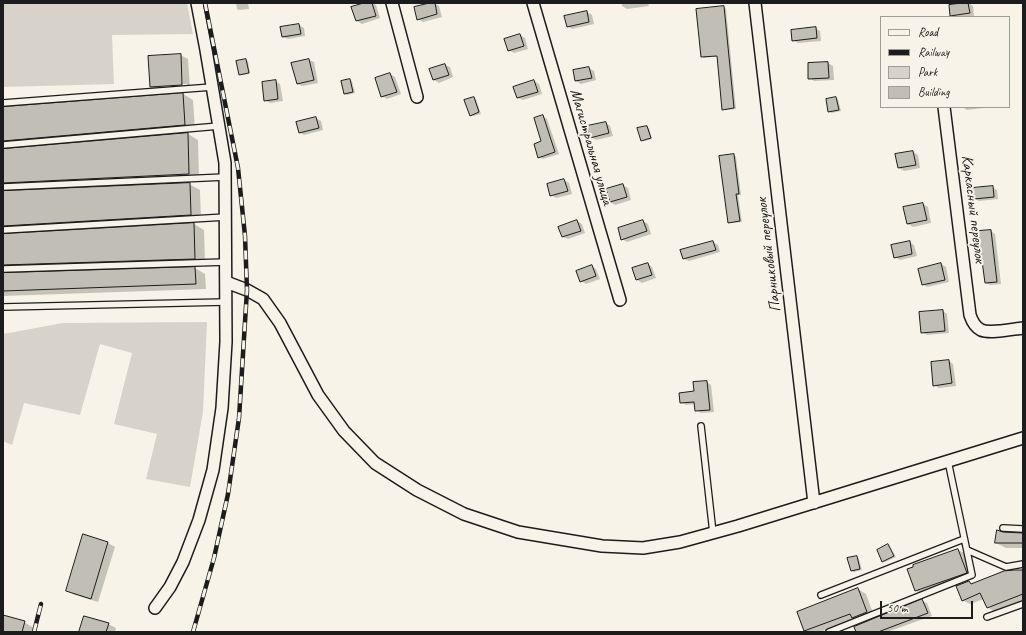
<!DOCTYPE html>
<html>
<head>
<meta charset="utf-8">
<style>
	body { margin:0 }
	#map { position:relative; width:1026px; height:635px; overflow:hidden; background:#f7f3e8; font-family:Caveat,sans-serif }
	canvas { display:block }
	.frame { position:absolute; inset:0; border:4px solid #1c1c1c; pointer-events:none }
	.legend { position:absolute; left:880px; top:16px; width:130px; height:92px; box-sizing:border-box; background:#f7f3e8; border:1px solid #9f9d96; margin:0; padding:5px 7px; list-style:none; font-size:12px; color:#1c1c1c }
	.legend li { display:flex; align-items:center; gap:8px; height:20px }
	.legend b { width:20px; border:1px solid #9f9d96 }
	.scale { position:absolute; left:880px; top:601px; width:93px; height:18px; box-sizing:border-box; border:2px solid #1c1c1c; border-top:0; padding-left:5px; font-size:12px; line-height:14px; white-space:nowrap; color:#1c1c1c; -webkit-text-stroke:3px #f7f3e8; paint-order:stroke }
</style>
</head>
<body>
<div id="map">
<canvas width="1026" height="635"></canvas>
<div class="frame"></div>
<ul class="legend">
<li><b style="height:5px;background:#f7f3e8"></b>Road</li>
<li><b style="height:5px;background:#1c1c1c"></b>Railway</li>
<li><b style="height:11px;background:#d7d3cb"></b>Park</li>
<li><b style="height:11px;background:#c0beb5"></b>Building</li>
</ul>
<div class="scale">50 m</div>
</div>
<script>
const g = document.querySelector('canvas').getContext('2d');
g.lineJoin = 'round';
function paint(path, color) {
  g.fillStyle = color;
  g.fill(path, 'evenodd');
}
function stroke(path, color, width, dash) {
  g.strokeStyle = color;
  g.lineWidth = width;
  g.lineCap = dash ? 'butt' : 'round';
  g.setLineDash(dash || []);
  g.stroke(path);
}
function write(font, color, halo, rows, align = 'center') {
  g.font = font + ' Caveat,sans-serif';
  g.lineWidth = 4;
  g.setLineDash([]);
  g.textBaseline = 'middle';
  g.strokeStyle = halo;
  g.fillStyle = color;
  for (const [text, x, y, turn = 0] of rows) {
    g.save();
    g.translate(x, y);
    g.rotate((+turn || 0) * Math.PI / 180);
    g.textAlign = isNaN(turn) ? turn : align;
    if (halo) g.strokeText(text, 0, 0);
    g.fillText(text, 0, 0);
    g.restore();
  }
}
paint(new Path2D(`
	M3,3H187L193,34L112,35L114,84L3,87Z
	M207,322L203,412L190,487L146,479L157,434L114,424L132,353L100,344L80,415L24,403L12,445L3,441V334L63,323Z`), '#d7d3cb');
paint(new Path2D(`
	M236,3H248L249,9L239,10L237,9Z
	M368,3H373L376,5L380,18L362,24L357,21Z
	M434,3L439,6L442,17L423,22L418,19Z
	M622,3H648L649,6L627,9L622,6Z
	M968,3L973,6L974,16L954,17L951,16Z
	M724,7L726,9L736,109L725,110L723,109L718,56L704,58L702,56Z
	M587,12L592,15L594,24L572,29L568,26Z
	M299,25L304,28L305,36L288,39L283,37Z
	M815,28L820,31L821,41L798,43L793,40Z
	M520,35L525,38L528,49L514,53L509,50Z
	M180,55L188,59L190,89L159,91L151,87ZM187,84V86L157,88V86Z
	M245,60L248,61L250,73L242,75L240,74Z
	M309,60L314,62L318,83L302,86L298,84Z
	M828,63L833,66L834,80L814,81L809,78V64Z
	M445,65L450,67L453,77L439,83L434,80Z
	M589,68L594,71L596,80L581,84L576,81Z
	M390,74L395,77L401,94L387,99L382,96Z
	M350,80L352,81L355,93L347,95L345,94L342,82Z
	M275,81L280,84L283,101L270,103L265,100Z
	M534,81L539,84L542,94L523,100L518,98Z
	M183,94L193,100L195,130L13,146L10,147L9,150L188,134L198,140L199,180L13,188L6,192L189,184L200,190L201,220L13,231L7,235L194,224L204,230L205,264L13,270L9,272V274L195,268L205,274L206,289L3,296V108Z
	M474,98L476,99L481,114L473,116L471,115Z
	M836,98L838,99L841,111L831,113L829,111Z
	M962,107H983V108L967,110Z
	M543,116L547,119L559,154L543,159L539,157L542,142Z
	M316,118L321,121L323,130L304,135L299,132Z
	M606,123L610,126L613,136L596,140L591,137Z
	M647,127L649,128L652,139L644,141L642,140Z
	M913,152L918,155L920,168L904,171L899,168Z
	M734,155L736,157L741,195H738L742,222L731,223L729,222L720,157Z
	M564,180L569,183L572,194L556,198L551,195Z
	M623,185L628,188L631,200L615,205L610,202Z
	M992,187L997,190L998,199L979,201L974,198Z
	M923,204L928,207L931,223L913,227L908,224L904,208Z
	M577,221L582,224L585,233L568,239L563,237Z
	M643,221L648,224L651,234L627,242L622,239Z
	M991,231L995,234L1001,284L990,285L985,283Z
	M713,242L718,245L720,252L689,261L684,259Z
	M909,242L914,245L917,256L900,260L895,257Z
	M647,264L652,267L656,278L642,283L637,280L633,268Z
	M941,264L946,267L949,282L927,287L923,284Z
	M592,266L596,269L600,279L586,284L581,281Z
	M943,311L947,314L949,333L927,335L922,332Z
	M949,361L953,364L956,386L939,388L934,385Z
	M707,382L711,385L714,412L701,413L696,410L695,404L686,405L681,402Z
	M1023,534V548H1006L996,543Z
	M108,543L115,547L98,602L75,595L67,591Z
	M888,545L890,547L896,557L885,562L883,561Z
	M958,550L966,554L974,577L923,595L915,590Z
	M857,557L859,559L862,570L854,572L852,571Z
	M1023,571V601L995,612L987,607L984,599L970,604L962,600L969,582L974,584Z
	M858,589L866,594L874,616L860,622L855,619L820,632H808L805,631Z
	M922,601L927,603L932,616L887,632H857Z
	M3,616L24,622L34,628L33,632H3Z
	M108,624L116,628L115,632H80Z`), '#0003');
const building = new Path2D(`
	M364,3H372L376,16L356,21L351,7Z
	M430,3H435L437,14L417,20L414,7Z
	M962,3H968L970,13L950,16L949,5Z
	M724,6L734,108L722,110L717,56L701,57L696,9Z
	M587,11L589,22L567,27L564,16Z
	M299,24L301,34L282,37L280,27Z
	M816,27L817,38L792,41L791,30Z
	M520,34L524,46L508,51L504,39Z
	M181,54L182,85L150,87L148,56Z
	M246,59L249,73L239,75L236,61Z
	M309,59L314,80L297,84L291,63Z
	M828,62L829,78L808,79V63Z
	M445,64L449,75L433,80L429,69Z
	M589,67L592,78L575,81L573,70Z
	M390,73L397,92L381,97L375,78Z
	M350,79L353,92L344,94L341,81Z
	M276,80L278,99L264,101L262,82Z
	M534,80L538,92L517,98L513,87Z
	M183,93L185,125L3,141V107Z
	M474,97L479,112L470,116L464,100Z
	M836,97L839,110L828,112L826,99Z
	M543,115L555,152L538,158L534,144L541,141L534,118Z
	M316,117L319,128L299,133L296,122Z
	M606,122L609,133L590,138L587,126Z
	M647,126L651,138L641,141L637,128Z
	M188,133L189,174L3,183V149Z
	M913,151L916,165L898,168L895,154Z
	M734,154L739,194H736L740,221L728,223L719,156Z
	M564,179L568,191L550,196L547,184Z
	M190,183L191,215L3,226V191Z
	M623,184L627,197L610,202L606,189Z
	M993,186L994,197L974,199L972,188Z
	M923,203L927,220L907,224L903,207Z
	M577,220L581,231L562,237L558,227Z
	M643,220L647,231L621,240L618,228Z
	M194,223L195,259L3,265V234Z
	M991,230L997,282L985,283L978,231Z
	M713,241L716,250L683,259L680,250Z
	M910,241L912,254L894,258L891,245Z
	M648,263L652,275L636,280L632,268Z
	M941,263L945,280L922,285L918,269Z
	M592,265L596,276L580,282L576,271Z
	M195,267L196,284L3,291V273Z
	M943,310L945,331L921,333L919,312Z
	M949,360L952,383L933,386L931,362Z
	M707,381L710,410L695,411L694,402L680,403L679,393L694,391L693,382Z
	M997,530L1003,532L1023,533V543H995Z
	M83,534L108,542L91,599L66,591Z
	M888,544L894,556L882,562L877,550Z
	M958,549L967,573L915,591L907,569L913,567V565Z
	M857,556L860,569L851,571L847,558Z
	M1015,570H1023V594L987,608L980,593L962,601L956,586L969,581L971,584L1004,571Z
	M858,588L867,612L852,618L850,614L804,631L797,612Z
	M922,599L928,613L878,632H856L854,627Z
	M3,615L25,621L22,632H3Z
	M84,616L109,623L106,632H79Z`);
paint(building, '#c0beb5');
stroke(building, '#1c1c1c', 1);
const service = new Path2D(`
	M3,103L212,87
	M3,145L219,126
	M3,187L225,177
	M3,230L226,217
	M3,269L226,262
	M3,307L226,302
	M701,426L713,533
	M1003,528L1023,529
	M967,550L1006,567L1023,564
	M821,595L964,539
	M987,617L1023,604
	M829,632L972,575L948,461`);
const minor = new Path2D(`
	M392,3L417,97
	M533,3L620,300
	M755,3L814,503
	M944,107L970,315C972,321 975,327 981,330C990,334 1013,329 1023,328
	M226,282L247,290L263,299L280,323L318,395L344,431L375,463L417,490L464,514L518,532L602,546L643,548L680,542L738,526L1023,438
	M155,608L170,587L183,562L199,520L213,470L222,408L226,342L225,163L206,50L197,3`);
stroke(service, '#1c1c1c', 8);
stroke(minor, '#1c1c1c', 14);
stroke(service, '#f7f3e8', 5.5);
stroke(minor, '#f7f3e8', 11);
const rail = new Path2D(`
	M34,632L41,604
	M193,632L214,558L228,494L239,418L247,290L245,236L238,168L205,3`);
stroke(rail, '#1c1c1c', 4.5);
stroke(rail, '#f7f3e8', 3, [9]);
write('16px', '#1c1c1c', '#f7f3e8', [
	["Магистральная улица",591,147,74],
	["Каркасный переулок",973,209,83],
	["Парниковый переулок",769,255,-97]
]);
</script>
</body>
</html>
